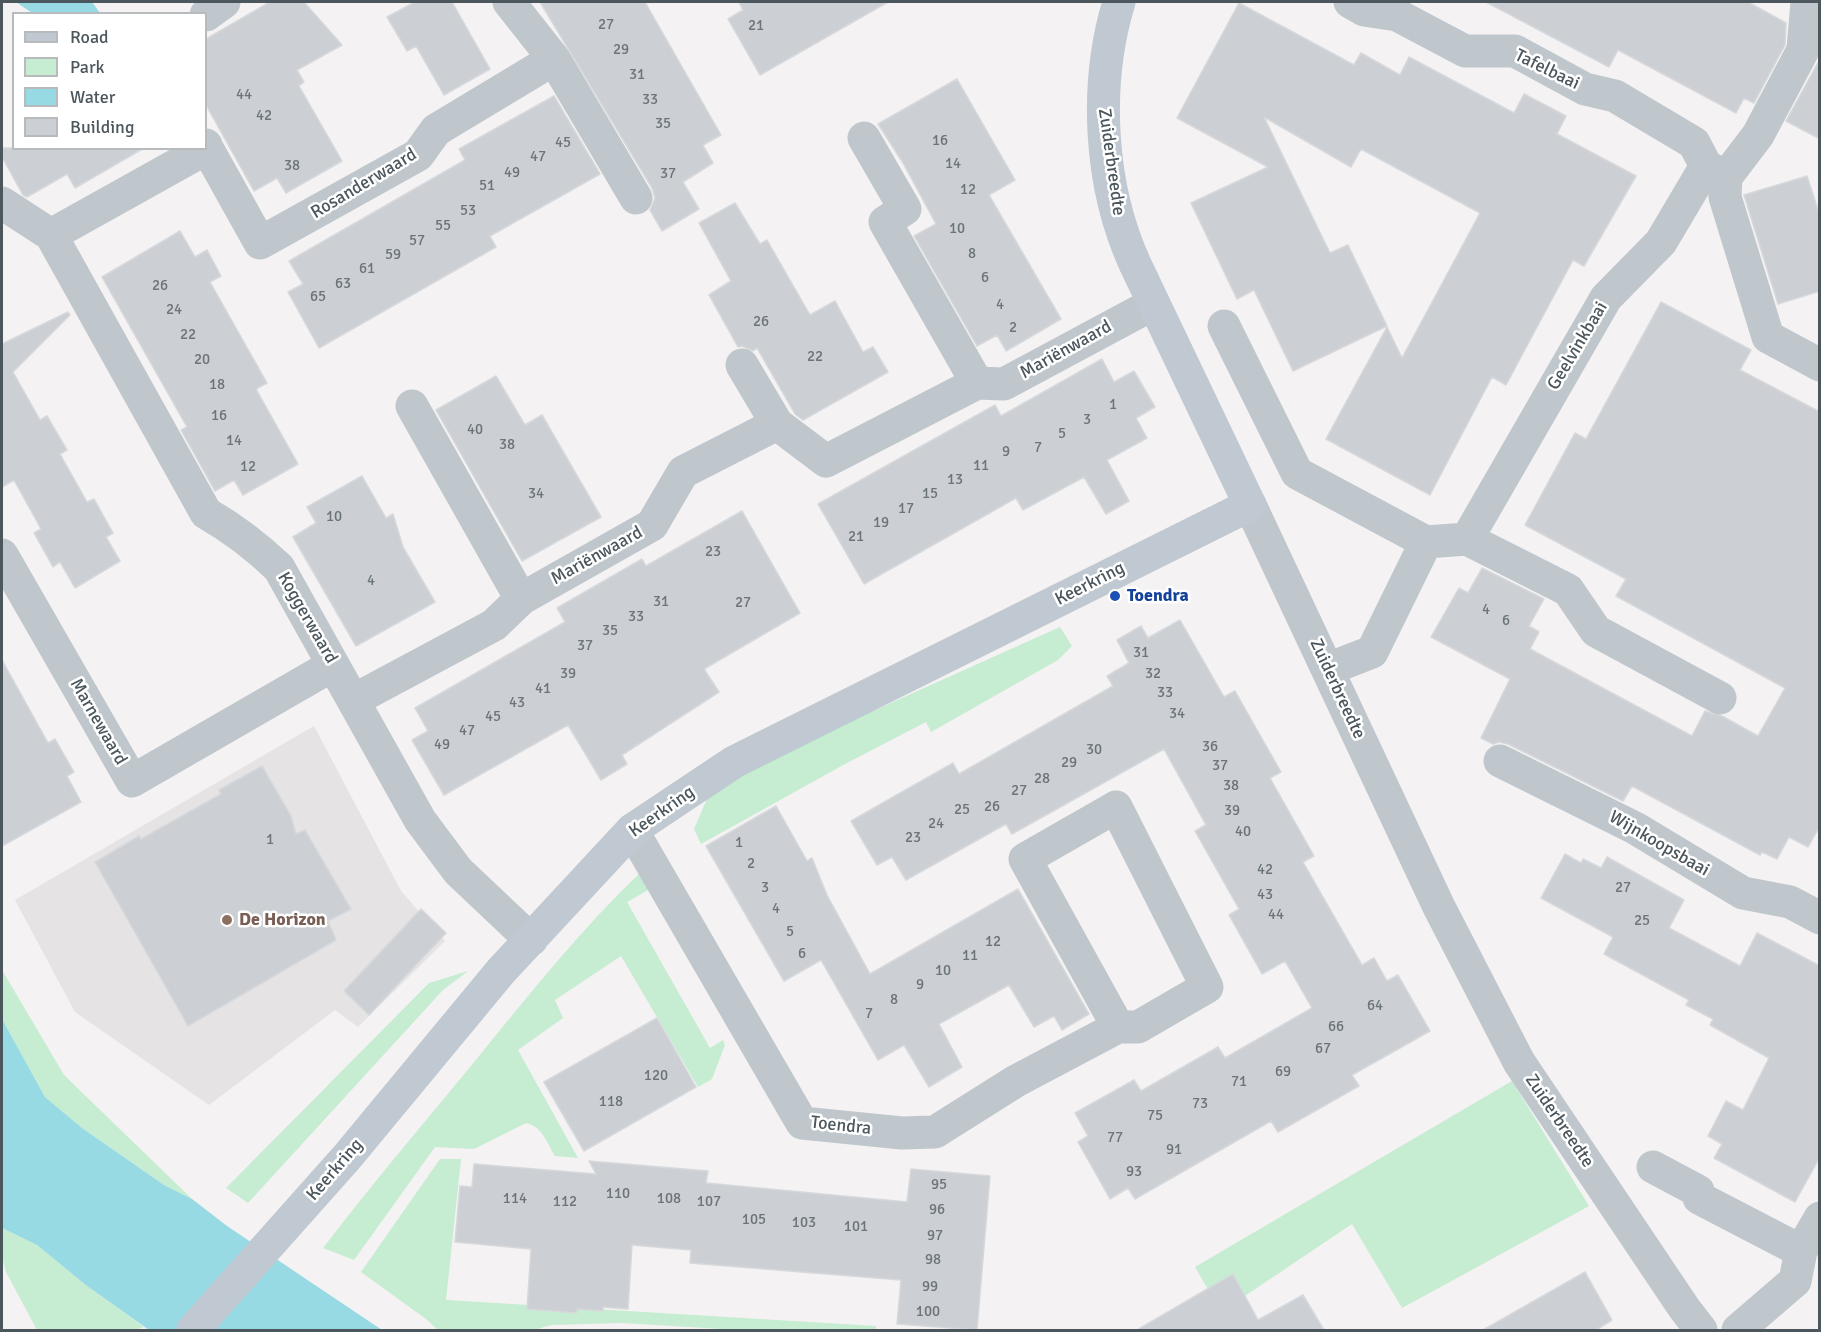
<!DOCTYPE html>
<html>
<head>
<meta charset="utf-8">
<style>
	body { margin:0 }
	#map { position:relative; width:1821px; height:1332px; overflow:hidden; background:#f4f2f2; font-family:Signika,sans-serif }
	canvas { display:block }
	.frame { position:absolute; inset:0; border:3px solid #4b565d; pointer-events:none }
	.legend { position:absolute; left:12px; top:12px; width:195px; height:138px; box-sizing:border-box; background:#fff; border:2px solid #b7bbbe; margin:0; padding:8px 10px; list-style:none; font-size:18px; color:#4b565d }
	.legend li { display:flex; align-items:center; gap:12px; height:30px }
	.legend b { width:30px; border:2px solid #b7bbbe }
</style>
</head>
<body>
<div id="map">
<canvas width="1821" height="1332"></canvas>
<div class="frame"></div>
<ul class="legend">
<li><b style="height:8px;background:#c0c9d1"></b>Road</li>
<li><b style="height:16px;background:#c6ecd2"></b>Park</li>
<li><b style="height:16px;background:#97dae4"></b>Water</li>
<li><b style="height:16px;background:#cccfd3"></b>Building</li>
</ul>
</div>
<script>
const g = document.querySelector('canvas').getContext('2d');
g.lineJoin = 'round';
function paint(path, color) {
  g.fillStyle = color;
  g.fill(path, 'evenodd');
}
function stroke(path, color, width, dash) {
  g.strokeStyle = color;
  g.lineWidth = width;
  g.lineCap = dash ? 'butt' : 'round';
  g.setLineDash(dash || []);
  g.stroke(path);
}
function write(font, color, halo, rows, align = 'center') {
  g.font = font + ' Signika,sans-serif';
  g.lineWidth = 5;
  g.setLineDash([]);
  g.textBaseline = 'middle';
  g.strokeStyle = halo;
  g.fillStyle = color;
  for (const [text, x, y, turn = 0] of rows) {
    g.save();
    g.translate(x, y);
    g.rotate((+turn || 0) * Math.PI / 180);
    g.textAlign = isNaN(turn) ? turn : align;
    if (halo) g.strokeText(text, 0, 0);
    g.fillText(text, 0, 0);
    g.restore();
  }
}
paint(new Path2D(`
	M314,726L401,891L445,941L358,1027L335,1010L209,1105L75,1012L15,900Z`), '#e5e3e3');
paint(new Path2D(`
	M1060,627L1072,646L1058,660L931,732L926,722L845,764L701,844L694,829L710,792L835,728Z
	M640,873L650,889L627,902L710,1048L723,1040L725,1045L712,1079L698,1087L621,956L555,1000L563,1018L518,1050L578,1158L555,1156C547,1143 542,1126 526,1123L474,1149L435,1147L354,1260L323,1248C372,1184 424,1123 475,1061C528,996 580,930 640,873Z
	M2,970L64,1075L192,1199L164,1185L82,1128L45,1097L2,1019Z
	M468,971L443,990L248,1203L226,1188L429,983Z
	M1512,1081L1589,1206L1402,1308L1352,1224L1221,1312L1195,1267Z
	M440,1159H461L446,1300L876,1326V1330H739L622,1323L551,1325L534,1330H438L426,1319L361,1272Z
	M2,1228L37,1245L87,1286L144,1327L134,1330H37L6,1272L2,1257Z`), '#c6ecd2');
paint(new Path2D(`
	M16,2H92L100,13H32Z
	M2,1019L45,1097L82,1128L164,1185L192,1199L227,1226L382,1330H149L87,1286L37,1245L2,1228Z`), '#97dae4');
const building = new Path2D(`
	M270,2H304L342,45L297,70L304,82L299,86L342,161L286,193L277,178L254,191L206,105V39Z
	M415,2H452L490,69L444,95L416,46L407,51L387,17Z
	M540,2H645L721,135L703,145L713,163L683,182L699,209L662,231L650,210L655,198L652,188Z
	M739,2H888L760,75L728,19L743,10Z
	M1486,2H1748L1786,23L1785,45L1754,103L1744,98L1736,113L1618,50L1609,67Z
	M1239,3L1354,65L1361,53L1400,75L1409,57L1514,113L1524,94L1566,116L1557,134L1636,176L1584,266L1573,260L1506,385L1492,377L1430,495L1326,439L1387,327L1402,358L1480,213L1361,149L1351,167L1264,117L1330,253L1348,245L1387,326L1293,371L1254,290L1237,299L1191,203L1268,167L1177,118Z
	M1820,59V139L1786,121Z
	M957,79L1015,180L989,195L1061,319L1006,351L997,335L977,346L914,236L936,224L903,163L878,124Z
	M554,96L600,174L490,236L496,247L319,348L288,292L303,284L289,261L465,160L459,149Z
	M2,148H144L75,188L67,174L27,197L23,195L2,157Z
	M1807,176L1820,216V291L1778,304L1744,195Z
	M735,203L760,244L767,240L810,315L835,301L863,352L873,347L888,372L803,420L795,414L757,348L753,351L742,346L738,347L709,295L731,281L699,223Z
	M180,231L195,257L207,250L221,276L210,282L267,383L256,389L298,464L243,495L234,480L215,491L181,430L187,427L102,277Z
	M1661,302L1751,350L1740,370L1820,412V826L1808,847L1789,837L1777,859L1762,852L1760,855L1632,786L1623,801L1508,744L1499,742L1493,744L1481,738L1510,679L1431,637L1459,588L1468,593L1482,568L1544,599L1529,626L1539,632L1530,649L1692,736L1705,711L1722,716L1758,736L1785,688L1616,596L1626,579L1525,525L1575,433L1586,439Z
	M68,312L70,315L13,372L40,420L47,416L67,450L60,454L87,502L94,499L113,533L106,537L120,561L75,588L60,562L53,567L34,533L41,529L14,480L2,487V344Z
	M1102,359L1114,382L1134,371L1155,407L1136,418L1147,438L1107,460L1129,501L1106,514L1084,477L1023,510L1016,498L864,584L818,504L995,405L1001,416Z
	M496,376L525,425L542,415L601,517L522,561L436,410Z
	M362,476L386,518L393,514L403,547L435,602L356,646L293,537L316,523L307,507Z
	M742,511L800,613L704,669L719,692L622,755L627,764L601,780L568,725L444,795L412,740L428,731L415,708L565,622L557,608L642,559L646,566Z
	M1180,620L1224,697L1235,691L1281,772L1270,778L1314,856L1303,862L1362,965L1374,958L1387,981L1398,975L1430,1031L1352,1075L1359,1086L1278,1132L1271,1121L1135,1199L1128,1188L1110,1199L1078,1142L1088,1136L1075,1113L1134,1080L1141,1091L1218,1047L1225,1058L1312,1008L1285,961L1262,974L1229,915L1239,909L1195,831L1206,825L1164,749L1012,834L1006,824L906,880L892,857L877,865L851,821L953,763L959,774L1113,686L1107,676L1129,663L1117,640L1141,626L1148,638Z
	M2,660L48,743L55,739L74,772L67,776L81,802L2,846Z
	M262,766L291,816L296,834L305,830L351,909L328,921L336,940L188,1026L95,862L139,836L141,839L221,794L219,790Z
	M776,806L807,861L812,858L827,895L870,974L1018,889L1089,1014L1062,1030L1054,1016L1034,1027L1009,985L939,1024L962,1067L929,1087L904,1045L878,1060L821,960L784,981L706,846Z
	M1565,854L1581,863L1583,859L1601,868L1607,857L1684,900L1669,928L1740,966L1757,933L1820,966V1157L1795,1202L1714,1158L1722,1144L1708,1136L1726,1101L1743,1110L1769,1058L1710,1025L1713,1019L1686,1005L1689,1000L1604,954L1613,937L1541,898Z
	M421,909L446,933L369,1015L344,991Z
	M657,1018L696,1087L584,1151L544,1082Z
	M589,1161L708,1171L706,1183L907,1202L911,1169L990,1176L977,1330L897,1324L901,1280L690,1263L691,1250L632,1245L628,1309L603,1307V1311L577,1309V1313L527,1309L531,1249L455,1242L460,1186L472,1187L474,1164L596,1174Z
	M1585,1272L1612,1320L1596,1330H1483Z
	M1233,1274L1258,1320L1303,1295L1324,1330H1137Z`);
paint(building, '#cccfd3');
stroke(building, '#d6d8dc', 1.5);
stroke(new Path2D(`
	M509,2L554,59L636,198
	M1350,2L1364,10L1397,15L1465,51H1515L1585,89L1615,96L1694,143L1706,166L1726,177
	M1807,2L1803,50L1758,135L1726,177L1725,197L1768,337L1820,365
	M206,15L224,2
	M864,138L905,209L885,222L977,383
	M207,148L260,243L418,155L436,130L554,59
	M2,203L51,235L206,513C234,529 256,546 279,568L420,820L458,871L531,940
	M51,235L207,148L206,145
	M1224,326L1297,473L1426,542
	M742,365L777,424
	M412,406L521,599
	M1250,505L1439,907L1519,1062L1684,1308L1701,1330
	M1467,539L1568,590L1596,631L1720,698
	M2,555L132,781L333,665
	M1328,669L1372,652L1426,542L1467,539L1606,298L1661,242L1706,166
	M354,700L494,625L521,599L652,525L683,472L777,424L826,461L977,383L1004,384L1153,304
	M1500,761L1635,828L1743,893L1790,902L1820,918
	M632,830L802,1123L902,1133L935,1132L1016,1081L1118,1027H1138L1207,987L1116,807L1025,859L1118,1027
	M1653,1167L1698,1191L1699,1198L1801,1251
	M1738,1330L1795,1281L1801,1251L1820,1218`), '#bfc7cc', 33);
stroke(new Path2D(`
	M193,1330L347,1157L501,971L632,830L734,762L1250,505L1135,264C1099,185 1094,84 1119,2`), '#c0c9d1', 33);
for (const [x, y, r, color] of [
	[1115,596,6,"#1a4fb4"],
	[227,920,6,"#8d6e63"]
]) {
  const dot = new Path2D();
  dot.arc(x, y, r, 0, 2 * Math.PI);
  g.fillStyle = color;
  g.fill(dot);
  stroke(dot, '#fff', 2);
}
write('15px', '#6b747a', null, [
	["27",606,25],
	["21",756,26],
	["29",621,50],
	["31",637,75],
	["44",244,95],
	["33",650,100],
	["42",264,116],
	["35",663,124],
	["16",940,141],
	["45",563,143],
	["47",538,157],
	["14",953,164],
	["38",292,166],
	["49",512,173],
	["37",668,174],
	["51",487,186],
	["12",968,190],
	["53",468,211],
	["55",443,226],
	["10",957,229],
	["57",417,241],
	["8",972,254],
	["59",393,255],
	["61",367,269],
	["6",985,278],
	["63",343,284],
	["26",160,286],
	["65",318,297],
	["4",1000,305],
	["24",174,310],
	["26",761,322],
	["2",1013,328],
	["22",188,335],
	["22",815,357],
	["20",202,360],
	["18",217,385],
	["1",1113,405],
	["16",219,416],
	["3",1087,420],
	["40",475,430],
	["5",1062,434],
	["14",234,441],
	["38",507,445],
	["7",1038,448],
	["9",1006,452],
	["11",981,466],
	["12",248,467],
	["13",955,480],
	["34",536,494],
	["15",930,494],
	["17",906,509],
	["10",334,517],
	["19",881,523],
	["21",856,537],
	["23",713,552],
	["4",371,581],
	["31",661,602],
	["27",743,603],
	["4",1486,610],
	["33",636,617],
	["6",1506,621],
	["35",610,631],
	["37",585,646],
	["31",1141,653],
	["39",568,674],
	["32",1153,674],
	["41",543,689],
	["33",1165,693],
	["43",517,703],
	["34",1177,714],
	["45",493,717],
	["47",467,731],
	["49",442,745],
	["36",1210,747],
	["30",1094,750],
	["29",1069,763],
	["37",1220,766],
	["28",1042,779],
	["38",1231,786],
	["27",1019,791],
	["26",992,807],
	["25",962,810],
	["39",1232,811],
	["24",936,824],
	["40",1243,832],
	["23",913,838],
	["1",270,840],
	["1",739,843],
	["2",751,864],
	["42",1265,870],
	["3",765,888],
	["27",1623,888],
	["43",1265,895],
	["4",776,909],
	["44",1276,915],
	["25",1642,921],
	["5",790,932],
	["12",993,942],
	["6",802,954],
	["11",970,956],
	["10",943,971],
	["9",920,985],
	["8",894,1000],
	["64",1375,1006],
	["7",869,1014],
	["66",1336,1027],
	["67",1323,1049],
	["69",1283,1072],
	["120",656,1076],
	["71",1239,1082],
	["118",611,1102],
	["73",1200,1104],
	["75",1155,1116],
	["77",1115,1138],
	["91",1174,1150],
	["93",1134,1172],
	["95",939,1185],
	["110",618,1194],
	["114",515,1199],
	["108",669,1199],
	["112",565,1202],
	["107",709,1202],
	["96",937,1210],
	["105",754,1220],
	["103",804,1223],
	["101",856,1227],
	["97",935,1236],
	["98",933,1260],
	["99",930,1287],
	["100",928,1312]
]);
write('18px', '#4b565d', '#fff', [
	["Tafelbaai",1547,70,26],
	["Zuiderbreedte",1111,162,82],
	["Rosanderwaard",364,184,-31],
	["Geelvinkbaai",1578,346,-59],
	["Mariënwaard",1066,350,-29],
	["Mariënwaard",597,556,-29],
	["Keerkring",1090,584,-27],
	["Koggerwaard",307,618,60],
	["Zuiderbreedte",1337,689,65],
	["Marnewaard",98,722,60],
	["Keerkring",662,812,-35],
	["Wijnkoopsbaai",1659,844,30],
	["Zuiderbreedte",1559,1121,56],
	["Toendra",841,1126,6],
	["Keerkring",335,1170,-49]
]);
write('bold 18px', '#164399', '#fff', [
	["Toendra",1127,596]
], 'left');
write('bold 18px', '#785e54', '#fff', [
	["De Horizon",239,920]
], 'left');
</script>
</body>
</html>
